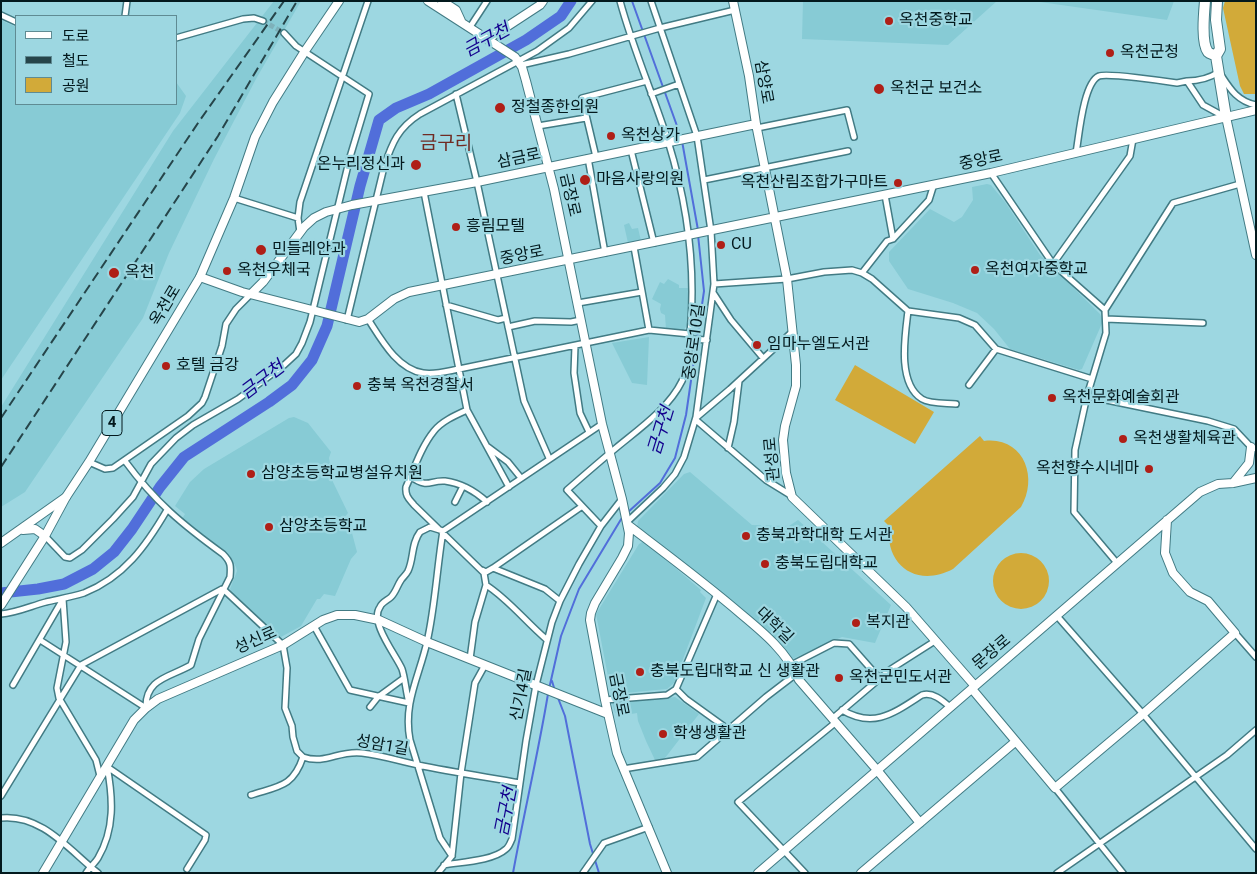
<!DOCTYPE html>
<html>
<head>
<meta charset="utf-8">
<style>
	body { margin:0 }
	#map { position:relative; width:1257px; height:874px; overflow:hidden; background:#9dd7e1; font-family:Roboto,"Noto Sans KR",sans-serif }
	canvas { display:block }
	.frame { position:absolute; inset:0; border:2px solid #03191d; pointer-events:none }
	.legend { position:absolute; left:15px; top:15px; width:162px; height:90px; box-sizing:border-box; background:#9dd7e1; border:1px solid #5f8b93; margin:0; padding:6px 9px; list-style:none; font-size:15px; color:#03191d }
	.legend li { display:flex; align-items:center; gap:10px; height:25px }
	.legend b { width:25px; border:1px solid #5f8b93 }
</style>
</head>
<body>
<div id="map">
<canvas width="1257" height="874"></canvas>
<div class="frame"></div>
<ul class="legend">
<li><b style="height:6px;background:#fff"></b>도로</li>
<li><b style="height:6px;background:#26454a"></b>철도</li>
<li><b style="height:14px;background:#d2aa39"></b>공원</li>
</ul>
</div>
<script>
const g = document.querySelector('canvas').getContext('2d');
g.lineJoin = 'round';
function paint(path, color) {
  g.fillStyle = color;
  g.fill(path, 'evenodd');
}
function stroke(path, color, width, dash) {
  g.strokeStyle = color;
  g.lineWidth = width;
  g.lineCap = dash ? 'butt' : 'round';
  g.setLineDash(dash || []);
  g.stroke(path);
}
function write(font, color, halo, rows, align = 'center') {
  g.font = font + ' Roboto,"Noto Sans KR",sans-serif';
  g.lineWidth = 4.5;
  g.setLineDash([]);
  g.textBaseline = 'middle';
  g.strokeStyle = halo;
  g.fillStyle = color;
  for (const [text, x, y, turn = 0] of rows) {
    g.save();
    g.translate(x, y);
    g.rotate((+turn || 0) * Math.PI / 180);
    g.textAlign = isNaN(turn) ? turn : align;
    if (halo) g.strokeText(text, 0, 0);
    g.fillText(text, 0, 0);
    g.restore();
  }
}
paint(new Path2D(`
	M274,1H301L256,79L214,159L169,253L143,318L25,492L1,507V407L173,131Z
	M803,1H997L948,45L802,39Z
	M1033,1H1174L1167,20Z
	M1,20L16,27V104H176V82L186,96L180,113L1,380Z
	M987,184L991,185L1005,202L1040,255L1100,314L1103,321L1082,369L1079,370L1010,349L994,329L977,313L953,303L908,289L889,261V252L930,209L954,222L962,217L973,200L972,187Z
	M629,223L632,229L638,228L641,241L628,243L624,225Z
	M668,279L679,285V288H688V324L683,331L666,329L665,315L661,313L660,309L661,304L652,299L660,282L664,284Z
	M649,337L647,385L632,383L612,343Z
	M294,417L308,423L331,452L329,458L333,482L348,513L340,523L349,532L352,533L357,552L351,559L335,596L324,594L320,599H317L301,626L281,637L234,596L230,589L237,571L236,567L228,553L182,519L185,514L175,506L190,482L204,469L289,418Z
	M690,472L752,525L789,526L798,520L891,605L875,643L842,637L792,659L773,637L637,528L638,521L684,474Z
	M644,541L701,590L700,592L706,598L674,683L667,689L614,694L611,692L596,614L639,544Z
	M675,697L699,714L665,758L655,760L646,741L638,721L637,713L625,715L615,713L612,703Z`), '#87cbd5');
paint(new Path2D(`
	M1225,1H1256V94H1244L1240,86L1223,8Z
	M855,365L934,412L915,444L835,400Z
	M980,436L984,441C1023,436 1039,477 1021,507L953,569C917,588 885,566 889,526L884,521Z
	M993 581a28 28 0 1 1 56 0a28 28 0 1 1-56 0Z`), '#d2aa39');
stroke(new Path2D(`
	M632,1L681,137
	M682,141L698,230
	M627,513L660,483L675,458L686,415L704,291L698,235
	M552,681L555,691
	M549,689L561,636L579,589L623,516
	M558,698L565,716L590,844L599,873
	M513,873C524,813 538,754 548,694`), '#516eda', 2);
stroke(new Path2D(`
	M1,593L38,589L64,584L93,569L114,552L132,529L160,487L184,457L269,402L292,385L312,360L327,326L360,186L379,120L396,108L429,94L526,40L561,16L571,1`), '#516eda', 11);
stroke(new Path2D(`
	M263,21L284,33`), '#7eb1ba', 5, [5, 2.5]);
const street = new Path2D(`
	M1,15L16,22
	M125,16L127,1
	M470,27L487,1
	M176,38L243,19L254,18L263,21
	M521,65L569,54L660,28L735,10
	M1187,81C1199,81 1208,79 1219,72C1229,87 1236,101 1256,105
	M456,94L477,182L524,401L549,458
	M651,94L679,84
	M538,126L586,118
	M757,128L847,110L854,137
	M631,150L654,243
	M1076,153C1079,137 1083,83 1099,76C1108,73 1164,81 1177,83L1187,81L1203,105L1225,117
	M596,157L582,98L647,81
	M588,158L605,253
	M991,173L1053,264L1105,310L1106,333L1087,396L1075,450L1074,512L1117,563
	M704,180L848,151
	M424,192L467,410L509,487
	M885,195L893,239
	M234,198L298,218
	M300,232L298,218L300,202L368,1
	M634,247L649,330
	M1053,264L1130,156L1133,139
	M862,273L887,241L893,239L929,200L934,184
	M714,284L787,279L824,272L852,270L862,273L872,279L908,311L959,318L975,325L996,349
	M714,294L731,320L763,358
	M578,303L642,292
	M446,305L498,320L506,318
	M1105,310L1173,203L1240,184
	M908,311C905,336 897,383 922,399C930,404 946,403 956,404
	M368,319C381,339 397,369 423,373C435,375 448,371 459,369L649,330L690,334
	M1106,319L1203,323
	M347,320L384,167C392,143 398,128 420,114L537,51L569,28L592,1
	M508,327L535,321L571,322L581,320
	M690,339L707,340
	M575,346L574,373L580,413L589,432
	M969,385L996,349L1092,379
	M1087,396L1208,421L1234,429L1251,447L1256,449
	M467,410C456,415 442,421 434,431C421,447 414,469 406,487C405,496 409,499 414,505L484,573L486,585C508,599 526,622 546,639
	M697,417L730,389L792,332
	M696,420L766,480L792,496
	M488,447L508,462L521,478
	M728,448L734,422L739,381
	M125,461C155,502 183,525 223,554C231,562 231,566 230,577L199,639L191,665C171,677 145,678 146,708
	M89,462L105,469L113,468L188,416L202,403L205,397L222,346L226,324L236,309L251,294
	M411,477C429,489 429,480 445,481C461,483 475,491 487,502
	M455,502L463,486
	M627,522L663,488L675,474L684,457L696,417L714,284L711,231L697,136L651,1
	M601,526L567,490C583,476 599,462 616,448C639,429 669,408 682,381C690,363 689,340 691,321C695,261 686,199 668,141C653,94 633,49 620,1
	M45,536L65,557L70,558L82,550L113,519L133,497L151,464L176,438L193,425L238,399L283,366L296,354L302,343L310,322L350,157L369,94L296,46L284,33
	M493,568L545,589L560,601
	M482,570L486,572L493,568L581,507
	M223,589L283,645L287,668L285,708L292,726L293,737L297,751L303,757C326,765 338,750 362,753C381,755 399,761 418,765C452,772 486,777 520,783
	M63,599L66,642L57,688L59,698L96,760L100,776
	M1,614C16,613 31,606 46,602C59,599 71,597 84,593C124,577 146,546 167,510
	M1057,616L1143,714L1256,849
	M314,626L350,690L409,703C406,692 405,678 402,669C396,655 369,622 380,607C382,602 388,600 391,597C396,592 397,586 401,580C403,577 406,575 408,571C414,558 411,544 420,532L430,527L443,531
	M1235,633L1256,657
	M40,640L146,708
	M470,659L475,622L486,585
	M791,665L834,643L849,644L879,678
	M13,685L63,599
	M676,689L686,699L729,730
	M605,700L667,695L676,689L717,594
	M370,707L378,697L404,678
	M842,710C874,729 894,713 922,695C933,692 942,700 950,707
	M832,719L891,669L935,641
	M106,766L206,835L205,840L187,869
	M623,769L697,757L766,697L796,674
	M1055,788L1123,873
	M251,795C279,786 293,787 303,757
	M1,796L81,665L222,589
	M1,818C42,814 69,850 98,873
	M452,856L440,838L410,740C403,703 419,677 427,642C435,608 437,567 443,531L602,424
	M444,865C461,862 493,861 506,849C509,847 510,843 512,839L526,741L536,685L552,622L560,601L579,564L601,526L622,499
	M86,873C89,868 95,863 98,858C115,829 113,798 107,766
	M438,873L452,856L461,773L475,683L485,665
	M583,873L604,843L649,827
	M805,873L738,802L835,723
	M1057,873L1227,755L1256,730`);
const secondary = new Path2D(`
	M428,1L515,57L522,67L526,81L554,189L602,424L622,499L629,533L628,546L622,558L595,603L591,613L590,620L605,700L617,753L667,873
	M442,1L456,10L461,21
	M733,1L749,76L756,124L787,279L796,365V386L785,426L783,440L786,473L792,497L906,607L975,686
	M488,39L540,5L543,1
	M1226,117L1256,255
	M200,277L242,292L359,322L368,319L394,299L409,292L991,173L1256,110
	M251,294L263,282L304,227L314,218L326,212L352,205L477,182L756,124
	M1233,483L1249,463L1251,447
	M628,525C666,554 705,583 741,614C764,633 787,652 799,680L877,770L920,823
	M23,530L35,529L45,536
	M1,543L66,497
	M972,689L1055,788L1143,714L1235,633L1208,601L1190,592L1173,573L1165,553L1167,520
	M43,873L134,720L146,708L158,699L283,645L323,620L337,615H355L379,620L427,642L608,714
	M758,873L1200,492L1218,484L1233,483L1256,478
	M861,873L1015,742`);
const primary = new Path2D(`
	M1,605L45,536L66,497L89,462L200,277L234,198L255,137L273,102L305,51L339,1`);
const highway = new Path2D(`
	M1205,1C1204,13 1201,43 1208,52C1210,54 1213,54 1216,56
	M1217,1L1216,20L1220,49L1216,56L1226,117`);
stroke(street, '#427b84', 8);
stroke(secondary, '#427b84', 10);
stroke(primary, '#427b84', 10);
stroke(highway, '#427b84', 12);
stroke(street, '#fff', 5);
stroke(secondary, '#fff', 8);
stroke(primary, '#fff', 8);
stroke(highway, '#fff', 10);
stroke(new Path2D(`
	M1,418L198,123L284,1
	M1,467L218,136L297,1`), '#26454a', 2, [10, 5]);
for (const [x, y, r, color] of [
	[889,21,5,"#af1f17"],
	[1110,53,5,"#af1f17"],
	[879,89,6,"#af1f17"],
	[500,108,6,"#af1f17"],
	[611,136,5,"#af1f17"],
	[416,165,6,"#af1f17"],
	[585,180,6,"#af1f17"],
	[898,183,5,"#af1f17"],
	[456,227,5,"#af1f17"],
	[721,245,5,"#af1f17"],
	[261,250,6,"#af1f17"],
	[975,270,5,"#af1f17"],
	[227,271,5,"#af1f17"],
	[114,273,6,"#af1f17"],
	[757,345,5,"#af1f17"],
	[166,366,5,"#af1f17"],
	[357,386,5,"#af1f17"],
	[1052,398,5,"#af1f17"],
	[1123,439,5,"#af1f17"],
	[1149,469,5,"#af1f17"],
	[251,474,5,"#af1f17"],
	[269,527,5,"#af1f17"],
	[746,536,5,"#af1f17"],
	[765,564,5,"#af1f17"],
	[856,623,5,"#af1f17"],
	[640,672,5,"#af1f17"],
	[839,678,5,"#af1f17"],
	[663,734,5,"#af1f17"]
]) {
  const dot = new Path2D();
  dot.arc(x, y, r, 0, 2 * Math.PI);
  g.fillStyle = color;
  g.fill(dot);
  stroke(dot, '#9dd7e1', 2);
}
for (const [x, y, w] of [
	[112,423,20]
]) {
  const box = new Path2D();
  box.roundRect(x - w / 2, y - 12.5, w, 25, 4);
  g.fillStyle = '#9dd7e1';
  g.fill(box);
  stroke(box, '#03191d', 1);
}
write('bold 15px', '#03191d', null, [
	["4",112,423]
]);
write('16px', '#03191d', '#9dd7e1', [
	["옥천중학교",899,21],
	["옥천군청",1120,53],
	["옥천군 보건소",890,89],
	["정철종한의원",511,108],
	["옥천상가",621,136],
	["온누리정신과",405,165,"right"],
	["마음사랑의원",596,180],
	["옥천산림조합가구마트",888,183,"right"],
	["흥림모텔",466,227],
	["CU",731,245],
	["민들레안과",272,250],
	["옥천여자중학교",985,270],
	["옥천우체국",237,271],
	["옥천",125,273],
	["임마누엘도서관",767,345],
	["호텔 금강",176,366],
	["충북 옥천경찰서",367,386],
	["옥천문화예술회관",1062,398],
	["옥천생활체육관",1133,439],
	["옥천향수시네마",1139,469,"right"],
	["삼양초등학교병설유치원",261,474],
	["삼양초등학교",279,527],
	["충북과학대학 도서관",756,536],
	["충북도립대학교",775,564],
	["복지관",866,623],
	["충북도립대학교 신 생활관",650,672],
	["옥천군민도서관",849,678],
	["학생생활관",673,734]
], 'left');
write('16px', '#03191d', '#9dd7e1', [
	["삼양로",763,82,80],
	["삼금로",519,159,-12],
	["중앙로",981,161,-12],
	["금장로",569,195,77],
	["중앙로",522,256,-11],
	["옥천로",166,306,-59],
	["중앙로10길",695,342,-82],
	["관성로",773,459,-95],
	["대학길",774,626,44],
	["성신로",256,641,-24],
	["문장로",992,653,-40],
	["신기4길",522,695,-79],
	["금장로",618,695,79],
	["성암1길",382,746,10]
]);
write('italic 18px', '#13008d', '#9dd7e1', [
	["금구천",487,41,-29],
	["금구천",263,381,-37],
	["금구천",662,431,-73],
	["금구천",507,812,-79]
]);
write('19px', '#702b23', '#9dd7e1', [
	["금구리",446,144]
]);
</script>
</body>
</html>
